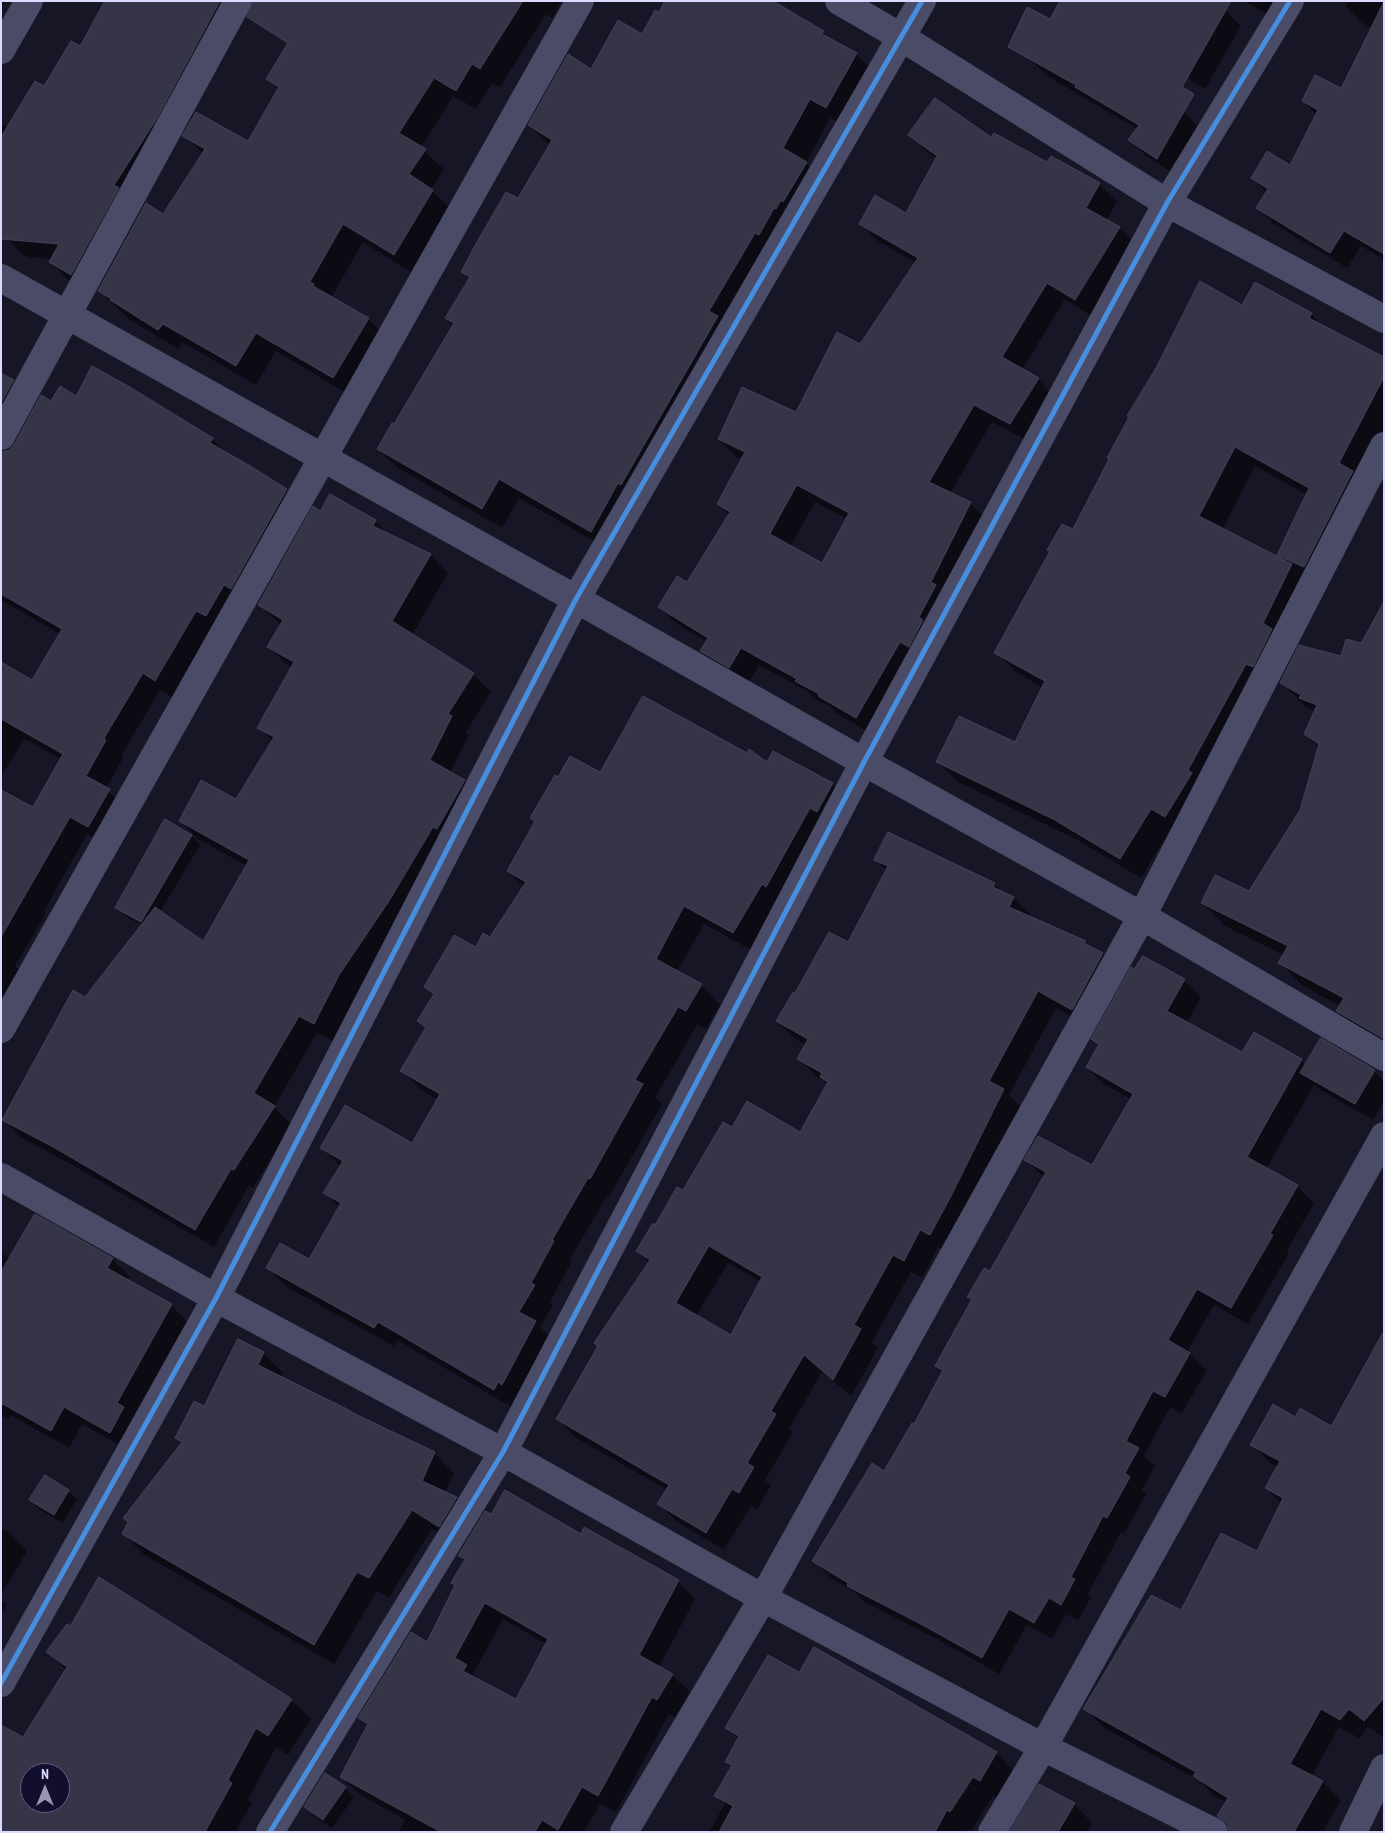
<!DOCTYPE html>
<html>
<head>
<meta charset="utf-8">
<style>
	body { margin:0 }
	#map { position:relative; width:1385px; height:1833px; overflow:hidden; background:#171626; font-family:"PT Sans Narrow",sans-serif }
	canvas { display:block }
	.frame { position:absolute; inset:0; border:2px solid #dcdaff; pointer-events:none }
	.north { position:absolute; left:20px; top:1763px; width:50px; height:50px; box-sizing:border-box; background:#110f2d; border:1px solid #626081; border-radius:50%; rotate:0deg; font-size:14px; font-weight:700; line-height:20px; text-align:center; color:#dcdaff }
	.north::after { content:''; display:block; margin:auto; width:18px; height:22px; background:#9795b3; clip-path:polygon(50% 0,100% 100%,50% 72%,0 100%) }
</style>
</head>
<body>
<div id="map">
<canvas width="1385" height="1833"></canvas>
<div class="frame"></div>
<div class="north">N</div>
</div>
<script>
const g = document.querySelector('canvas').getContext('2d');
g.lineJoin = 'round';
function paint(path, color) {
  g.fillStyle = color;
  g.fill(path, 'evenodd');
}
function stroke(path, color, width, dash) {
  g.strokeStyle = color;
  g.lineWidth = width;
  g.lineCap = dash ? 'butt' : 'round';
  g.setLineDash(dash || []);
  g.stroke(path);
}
paint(new Path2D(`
	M1,1H5L1,8Z
	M148,1H253L247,5L88,291L67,279L50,261L52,259L29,257L22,254L1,232V128L4,124L9,127L80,48Z
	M315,1H562L552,18L546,14L500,87L492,83L476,109L453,96L421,148L444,169L431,190L452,210L414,274L363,242L331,298L368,319L387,338L353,397L276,351L256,385L182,342L178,349L130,320L99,291L164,215L203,154L184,135L249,142L279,90L268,79Z
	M666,1H774L778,6L823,32L832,41L856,54L876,74L846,127L830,118L806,163L826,183L611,551L519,498L502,528L398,468L378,449L395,426L454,325L447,318L470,279L462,271L518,200L550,146L529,125L591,71L643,36Z
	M1066,1H1210L1226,11L1241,26L1205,89Z
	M1244,1H1287L1275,18Z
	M1349,1H1384V259L1361,246L1347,268L1274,224L1258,208L1267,193L1252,178L1291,167L1317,115L1303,101L1341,90L1372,28L1362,23L1346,7Z
	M1039,41L1184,112L1200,128L1174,174L1146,156L1130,140L1137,129L1046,75L1030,59Z
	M910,135L991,139L1048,164L1051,157L1099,184L1117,202L1106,221L1119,228L1137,245L1093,317L1065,299L1022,370L1038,379L1055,397L1028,441L992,422L950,493L970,503L988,521L874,735L837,714L831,707L814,699L807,691L759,665L747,684L719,668L701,651L707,642L677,624L659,606L687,584L729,515L718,504L743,459L736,457L719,439L796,413L861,346L916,263L878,241L860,223L907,215L937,159L927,152ZM815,502L847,519L822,565L790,547Z
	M1243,306L1311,314L1324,328L1384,358V435L1185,836L1171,828L1141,878L1074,838L958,782L938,762L1016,744L1043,688L1016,672L996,652L1051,552L1048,550L1073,531ZM1255,466L1307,495L1279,554L1287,562L1222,530Z
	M1,374L13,381L30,398L4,447L3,453L9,451L51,403L77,398L212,439L227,454L286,490L304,508L173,698L160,690L121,756L123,758L106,789L126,808L105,844L87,834L44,911L46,914L15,966L26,977L1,1038V791L33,809L61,759L25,739L1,776V664L32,682L60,634L1,600Z
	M330,495L375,521L388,534L430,555L448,573L412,635L473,674L491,692L466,732L469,735L450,773L464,781L483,799L407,919L357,993L332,1041L317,1033L274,1107L292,1125L253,1188L249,1186L214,1247L74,1166L22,1138L4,1120L85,999L142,925L125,916L116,908L165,821L192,836L200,845L160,912L204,943L247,866L198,839L180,820L236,801L272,741L259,727L292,668L287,665L269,647L281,625L259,605Z
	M1384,604V1047L1361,1034L1338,1011L1340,1006L1303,986L1280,963L1284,955L1225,926L1202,903L1249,892L1301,810L1319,748L1305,734L1315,712L1304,705L1281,682L1342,658L1361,645Z
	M767,764L832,784L851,803L753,951L704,924L677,972L701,985L720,1005L706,1029L697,1025L655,1098L662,1104L609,1197L607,1196L570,1259L572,1261L550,1302L553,1305L540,1327L554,1341L513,1408L397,1340L394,1346L287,1287L268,1268L310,1261L340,1208L325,1193L341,1167L322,1148L412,1145L438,1100L421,1090L402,1071L427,1029L419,1021L434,996L425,987L491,939L524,887L508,871L536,822L531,818L559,779L601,773Z
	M875,859L994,884L1004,893L1013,898L1031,915L1030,918L1085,942L1092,949L1103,954L1120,972L1090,1026L1056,1008L1009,1095L1021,1107L948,1251L938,1247L922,1278L911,1272L872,1342L878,1348L851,1396L822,1372L789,1429L793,1432L765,1480L771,1485L757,1510L751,1506L724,1550L677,1522L659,1504L667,1490L575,1437L558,1419L649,1263L638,1251L733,1129L800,1134L828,1084L816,1076L798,1058L806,1045L795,1039L777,1021L796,995L849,944L887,871ZM728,1263L761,1282L732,1337L696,1316Z
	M1143,958L1184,980L1201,997L1187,1023L1243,1054L1254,1034L1301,1060L1306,1065L1374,1071L1384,1081V1102L1373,1120L1320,1090L1314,1085L1266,1169L1297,1186L1314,1203L1287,1251L1289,1253L1248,1324L1214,1305L1187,1352L1207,1370L1182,1413L1170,1407L1144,1456L1155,1466L1142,1490L1146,1494L1124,1534L1121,1532L1088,1594L1091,1597L1078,1621L1066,1614L1052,1639L1027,1625L999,1674L937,1639L865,1602L857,1594L830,1577L813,1561L884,1472L914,1426L943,1372L936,1365L973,1300L969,1297L991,1273L1044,1178L1026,1160L1093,1167L1131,1099L1104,1084L1087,1067L1100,1046L1093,1039Z
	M1,1253L10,1259H112L130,1277L127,1281L171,1305L189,1323L128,1450L82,1424L69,1448L10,1415L8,1419L1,1416Z
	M263,1353L283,1373L281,1378L434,1453L454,1473L445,1493L456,1498L476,1518L459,1546L432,1529L389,1597L377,1591L334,1664L143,1554L124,1534L182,1444L176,1438L205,1408Z
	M1384,1366V1737L1383,1738L1368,1726L1359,1738L1339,1727L1312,1776L1323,1782L1341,1800L1323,1832H1231L1229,1827L1219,1816L1227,1803L1213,1795L1200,1781L1103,1727L1085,1708L1181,1611L1258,1553L1282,1504L1266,1488L1278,1467L1270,1463L1252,1444L1295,1419L1331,1428Z
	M68,1491L77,1499L63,1523L39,1509L31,1500Z
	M492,1516L581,1535L678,1581L695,1599L659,1667L672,1675L690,1692L675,1717L669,1714L616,1812L600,1804L584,1832H398L405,1820L359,1794L341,1777L368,1726L360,1718L427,1643L456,1586L465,1562L459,1556ZM503,1619L546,1644L516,1701L482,1682L473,1674Z
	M1,1528L10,1533L27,1551L1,1595Z
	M1,1599L7,1604L1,1614Z
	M48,1652L291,1700L311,1719L288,1755L276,1747L248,1800L252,1804L235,1832H1L24,1739L67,1671ZM30,1773H60V1803H30Z
	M800,1674L996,1753L1016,1773L1000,1800L993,1796L971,1831L967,1829L965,1832H709L725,1804L716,1796L732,1767L727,1761L739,1740L727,1727Z
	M345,1788L354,1797L332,1828L314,1816L305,1807Z
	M1074,1804L1092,1823L1087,1832H1013Z`), '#0007');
const building = new Path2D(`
	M105,1H220L156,120L114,185L119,188L71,275L49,262L59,244L1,239V137L35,81L44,86L71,41L80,46Z
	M254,1H523L480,69L472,64L456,91L434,78L399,133L426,149L409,174L433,190L394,255L343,224L310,282L314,284L313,286L369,318L333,378L256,333L236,366L163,324L158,330L110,300L111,299L98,291L146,203L163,214L205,149L182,136L196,112L248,141L279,87L266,79L288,43L247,17Z
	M665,1H773L824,31L822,34L857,53L826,108L810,99L783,148L807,162L783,202L781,200L776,209L774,208L759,235L755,233L709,311L718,316L621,485L618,483L591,532L499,479L482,509L377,449L392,423L394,424L454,323L445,318L470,277L461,272L477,242L506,192L518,198L552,140L528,125L568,54L591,69L618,20L642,34L655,10L659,12Z
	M1060,1H1231L1182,87L1194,94L1157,159L1128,140L1139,125L1075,87L1076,85L1008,47L1027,7L1050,19Z
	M1384,2V254L1344,231L1330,253L1256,208L1268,189L1251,178L1267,151L1290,165L1318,110L1302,101L1315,75L1341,88Z
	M935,98L991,137L994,133L1047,162L1051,156L1100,183L1086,208L1120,227L1075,300L1047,283L1002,357L1039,378L1010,424L974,405L929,482L971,502L931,582L936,585L919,617L923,620L909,647L900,642L856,718L818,696L819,694L795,681L797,679L741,648L729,668L700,651L708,638L658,607L677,576L687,582L730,512L717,504L745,452L718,439L742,387L796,412L837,332L860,344L918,258L859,224L875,195L906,213L937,156L908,135ZM797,485L849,513L822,563L770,534Z
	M1200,281L1242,305L1255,282L1312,313L1309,318L1384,357V377L1339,463L1353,471L1304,567L1277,555L1309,488L1235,447L1199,516L1292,564L1263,623L1272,629L1253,667L1246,664L1188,770L1192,773L1165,817L1151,809L1120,859L1053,819L936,762L959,716L1015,742L1045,681L994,653L1050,551L1047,550L1062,524L1073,529L1109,459L1107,458L1129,417L1127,416L1156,368Z
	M92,366L128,386L213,438L210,443L252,467L287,489L231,589L224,585L206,616L196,611L155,681L143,673L104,738L106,740L86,776L110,789L88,827L70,817L1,937V790L33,807L63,754L1,719V662L32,680L62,629L1,594V452L9,450L15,443L41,395L51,401L60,386L76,396Z
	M1,373L14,380L1,403Z
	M330,494L376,520L373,526L431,554L392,621L474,673L448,714L452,716L430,760L465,780L437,829L433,827L389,901L339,975L314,1024L299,1016L254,1093L275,1106L234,1170L231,1169L195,1230L55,1148L2,1120L73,990L85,997L155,907L203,941L249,860L179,821L201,780L236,799L274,737L257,728L294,662L267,647L283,620L258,605L313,506L320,511Z
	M1384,602V1039L1336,1011L1344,998L1278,963L1288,946L1201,903L1215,875L1249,891L1300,810L1319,744L1304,734L1317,705L1299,698L1301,695L1280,683L1299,645L1341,656L1346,639L1361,643Z
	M643,696L747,753L749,749L767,762L773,751L833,783L817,812L810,808L766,887L762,884L733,933L684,906L656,959L702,984L686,1011L678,1007L635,1080L643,1084L590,1179L588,1178L552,1240L554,1241L531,1283L535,1285L519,1312L536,1321L502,1385L498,1382L494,1390L378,1322L374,1328L266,1268L280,1243L309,1259L341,1203L323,1193L343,1161L320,1148L345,1105L412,1143L440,1094L400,1071L426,1027L417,1021L434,994L424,987L454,935L476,947L483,933L490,937L526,882L507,871L535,821L530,818L555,775L558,777L570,756L600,772Z
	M165,819L192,835L141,922L115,908Z
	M888,832L995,883L993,887L1014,897L1009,907L1086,941L1084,943L1103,953L1072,1010L1038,991L989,1081L1004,1089L950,1198L930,1235L920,1230L904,1261L893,1255L854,1325L861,1329L833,1380L804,1355L771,1411L776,1414L747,1463L754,1467L739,1493L732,1489L706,1533L657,1504L669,1485L556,1419L598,1346L594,1343L650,1260L636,1251L653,1223L655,1225L677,1187L683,1190L723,1122L732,1127L747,1101L800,1132L828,1082L820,1077L822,1073L797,1059L808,1039L776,1021L793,992L795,993L829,932L848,942L888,866L874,860ZM709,1246L762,1277L731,1335L676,1303Z
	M1143,956L1185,979L1167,1011L1242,1052L1254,1032L1302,1059L1247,1157L1298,1185L1270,1234L1273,1235L1231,1308L1197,1289L1168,1340L1190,1353L1165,1397L1153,1391L1126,1441L1139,1448L1125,1473L1130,1477L1107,1518L1103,1516L1071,1577L1075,1579L1061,1605L1049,1598L1034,1623L1009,1609L982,1658L919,1623L847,1586L848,1583L812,1561L872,1463L884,1471L912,1423L914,1424L943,1370L935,1366L972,1299L967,1297L984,1268L990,1271L1046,1172L1024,1160L1038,1136L1092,1165L1133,1094L1086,1067L1099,1044L1091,1039L1131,967L1134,969Z
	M1321,1038L1375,1070L1355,1104L1300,1073Z
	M35,1214L113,1258L107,1268L172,1304L117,1403L124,1407L110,1433L64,1407L51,1431L1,1403V1272Z
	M1384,1331V1698L1364,1721L1349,1709L1340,1720L1321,1709L1290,1764L1323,1781L1294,1832H1230L1227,1823L1217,1816L1228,1798L1193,1776L1196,1772L1083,1709L1151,1595L1181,1610L1221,1533L1257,1551L1283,1498L1265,1488L1280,1461L1250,1445L1273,1404L1295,1417L1300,1408L1331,1426Z
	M238,1339L264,1352L258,1365L351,1411V1412L435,1452L422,1481L457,1497L439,1527L412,1510L369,1578L357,1572L314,1645L122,1534L128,1522L123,1518L182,1442L175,1438L194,1401L204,1406Z
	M45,1475L69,1490L54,1515L29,1500Z
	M505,1490L581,1534L584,1527L679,1580L639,1655L673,1674L657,1700L652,1697L598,1796L582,1787L558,1830L542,1820L535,1832H441L340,1777L368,1724L358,1718L411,1632L427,1642L455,1585L451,1583L465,1559L458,1556L485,1511L491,1514ZM485,1603L548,1639L516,1699L463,1671L467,1665L455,1658Z
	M99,1577L292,1699L268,1736L256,1728L228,1780L232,1783L205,1832H1V1725L23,1737L67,1667L46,1652L67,1624L70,1626ZM30,1773H60V1803H30Z
	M814,1647L997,1752L980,1781L973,1777L950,1812L947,1810L935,1832H719L733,1806L714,1796L732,1765L725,1762L739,1736L725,1728L768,1655L799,1672Z
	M325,1773L346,1787L323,1820L304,1807Z
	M1039,1784L1075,1803L1058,1832H1010Z`);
paint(building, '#363447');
stroke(building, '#434159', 1);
stroke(new Path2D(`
	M839,1L901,37L1167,203L1384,319
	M1,50L29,1
	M1,278L576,599L864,762L1142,916L1384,1057
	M1,436L238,1
	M1,1029L580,1
	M1,1177L216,1298L503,1452L763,1598L1043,1747L1214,1832
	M1,1683L216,1298L576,599L922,1
	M270,1832L503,1452L864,762L1167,203L1290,1
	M624,1832L763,1598L1142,916L1384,446
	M992,1832L1043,1747L1384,1136
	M1353,1832L1384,1768`), '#4a4b67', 28);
stroke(new Path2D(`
	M1,1683L216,1298L576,599L922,1
	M270,1832L503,1452L864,762L1167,203L1290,1`), '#468fdf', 5);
</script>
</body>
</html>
